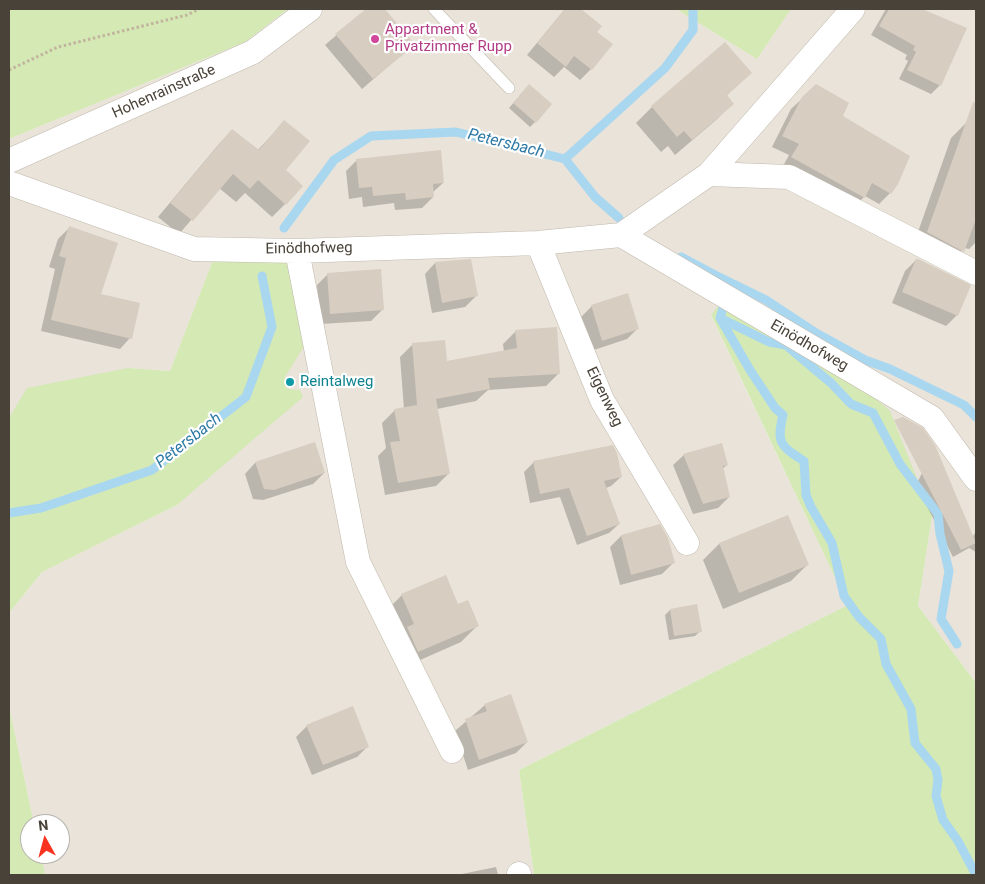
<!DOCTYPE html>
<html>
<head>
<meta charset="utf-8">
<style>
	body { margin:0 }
	#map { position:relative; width:985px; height:884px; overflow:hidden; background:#f5f1eb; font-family:Roboto,sans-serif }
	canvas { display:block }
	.frame { position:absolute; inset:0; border:10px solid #494238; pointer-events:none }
	.north { position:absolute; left:20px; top:814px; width:50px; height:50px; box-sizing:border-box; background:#fff; border:1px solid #b6b3af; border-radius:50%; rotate:353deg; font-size:14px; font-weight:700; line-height:20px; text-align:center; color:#494238 }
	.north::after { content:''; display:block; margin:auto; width:18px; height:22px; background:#f8331f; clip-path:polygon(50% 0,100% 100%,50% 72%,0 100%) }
</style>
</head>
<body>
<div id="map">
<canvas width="985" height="884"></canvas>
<div class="frame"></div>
<div class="north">N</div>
</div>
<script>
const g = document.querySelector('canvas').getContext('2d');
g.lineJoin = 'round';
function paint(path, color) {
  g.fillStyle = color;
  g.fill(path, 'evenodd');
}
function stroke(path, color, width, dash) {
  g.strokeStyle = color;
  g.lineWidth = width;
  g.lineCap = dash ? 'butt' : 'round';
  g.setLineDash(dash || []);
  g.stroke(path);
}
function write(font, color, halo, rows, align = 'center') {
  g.font = font + ' Roboto,sans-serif';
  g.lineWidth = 4.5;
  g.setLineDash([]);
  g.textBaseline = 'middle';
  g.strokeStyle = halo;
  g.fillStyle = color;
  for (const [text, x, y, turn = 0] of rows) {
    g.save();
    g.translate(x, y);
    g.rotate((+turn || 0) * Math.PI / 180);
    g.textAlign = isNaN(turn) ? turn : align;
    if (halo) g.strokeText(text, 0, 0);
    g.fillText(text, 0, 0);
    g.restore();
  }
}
paint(new Path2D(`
	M288,9H676L757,59L791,9H976V683L918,606L932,516L711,316L848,605L519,770L534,875H45L41,854H60V824H34L9,706V613L42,572L177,505L287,389L285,376L310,337L213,260L170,371L128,368L9,418V139L245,42Z`), '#e9e3d9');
paint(new Path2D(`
	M9,9H288L245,42L9,139Z
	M676,9H791L757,59Z
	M213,260L291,262L310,337L285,377L287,389L300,390L303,397L177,505L42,572L9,613V418L27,388L128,368L170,371Z
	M726,297L824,354L890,411L932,516L918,606L976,683V875H534L519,770L848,605L711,315Z
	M9,706L34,824H30V854H41L45,875H9Z`), '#d4e9b4');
paint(new Path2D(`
	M367,9H383L413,45L362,89L325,45Z
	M565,9H579L600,26L595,32L591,69L580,80L564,67L554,77L527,55Z
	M886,9H918L940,85L931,94L899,79L908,61L905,59L907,55L871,35Z
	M725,44L750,73L726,96L732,104L716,120L675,155L668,146L661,152L636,123L652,107Z
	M524,91L535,122L530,127L509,108Z
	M803,98L890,193L879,204L865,196L853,208L782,168L789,155L772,147L791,109Z
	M284,122L285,204L272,217L245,193L236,202L219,188L179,234L158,217L219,144L232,130L257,151Z
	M967,122L976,125V242L969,249L964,248L947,267L912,249L951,138Z
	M357,160L443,183L432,193L433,197L422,208L395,210L394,203L363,207L362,197L349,199L346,171Z
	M69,228L99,294L130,338L120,349L41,331L55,269L49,267L58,239Z
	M916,260L957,315L946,326L892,303L905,271Z
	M435,263L476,296L465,307L432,313L425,274Z
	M328,274L382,310L371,321L320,324L317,285Z
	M592,306L637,329L627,339L591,351L581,317Z
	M516,331L559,373L546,386L488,390L476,401L437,409L449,473L436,486L385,495L378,456L386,448L382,423L395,410L404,409L400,357L413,344L446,362L504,352L503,344Z
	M314,444L324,473L313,484L263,500L253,499L245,474L255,463Z
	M684,455L727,465L722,469L729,497L718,508L693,514L673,465Z
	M929,459L972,538L976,531V552L969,548L953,557L916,485Z
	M534,462L621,477L611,486L606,488L619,524L609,533L577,545L560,497L530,503L524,472Z
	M621,536L673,563L662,574L620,585L610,547Z
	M719,544L807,565L791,581L723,609L703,560Z
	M402,595L458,605L477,626L461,642L402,668L386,611Z
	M670,610L700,631L695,636L669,640L665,615Z
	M485,705L527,742L516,753L468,770L455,731Z
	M307,726L368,746L357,757L312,775L296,737Z
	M496,867L498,875H457Z`), '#0003');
stroke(new Path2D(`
	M565,159L595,197L619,218
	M284,228L334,160L371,136L456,132L565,159L665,68L693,30V9
	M681,257L715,275L766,300L816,333L865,360L890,369L964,405L976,417
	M723,308L720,318L750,370L775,408L783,415C776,444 781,446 804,461L806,495L811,507L832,543L844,596L859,617L881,639L886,664L911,709L915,743L936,769L938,780L936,796L943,820L958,841L976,875
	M720,318L769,342L786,345L831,383L851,404L873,413L900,464L938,514L940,534L949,571L941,619L957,644
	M9,513L41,508L152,470L246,397L272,327L262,276`), '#a9d7f0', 9);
paint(new Path2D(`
	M366,9H385L415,45L373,79L335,34Z
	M565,9H581L602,26L597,32L613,44L592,70L574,56L566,67L537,43Z
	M889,9H922L967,28L941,86L907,70L916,52L913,50L915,46L879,26Z
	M725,42L752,73L727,95L734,104L692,140L684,131L677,137L651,106Z
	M529,84L552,104L536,123L513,103Z
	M816,84L849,103L843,116L910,156L898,184L891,194L872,183L865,198L791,157L799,144L782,136L802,97Z
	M973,102L976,103V219L964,252L927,232Z
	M284,120L310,141L286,170L303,186L286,205L258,180L250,189L233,174L193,221L170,203L232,129L259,150Z
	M441,150L444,183L433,184L434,197L406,200L405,193L373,196L372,187L359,188L356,159Z
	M69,226L118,243L101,294L140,303L132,339L51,320L66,258L59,256Z
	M471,259L478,296L442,303L435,262Z
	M916,259H918L971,285L958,316L902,292Z
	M381,269L384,310L330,314L327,273Z
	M628,293L639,329L602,341L591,305Z
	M557,327L560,374L488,378L490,389L436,399L450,474L398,483L390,442L400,441L394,409L417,405L412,343L445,340L447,361L517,348L515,330Z
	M903,417L923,428L935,445L976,543L961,550L894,420Z
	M315,442L325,473L274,490L264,489L255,462Z
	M722,443L728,465L723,466L730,497L703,504L683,454Z
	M613,445L617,453L622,477L604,481L620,524L587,536L569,488L540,494L533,461Z
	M788,515L809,565L739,593L719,543Z
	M660,524L668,538L675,563L631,575L621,535Z
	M446,575L458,604L468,600L479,626L418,652L407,627L414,624L401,594Z
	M697,604L702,632L674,636L670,609Z
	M511,694L528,742L479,760L465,719L487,711L484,704Z
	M353,706L369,747L323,765L306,725Z`), '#d7cdc0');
const lane = new Path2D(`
	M434,9L509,88`);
const street = new Path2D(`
	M9,161L253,52L310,9
	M709,174L789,177L976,273
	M9,183L194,249L297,251L538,243L621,235L709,174L853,9
	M621,235L932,418L976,479
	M538,243L602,400L687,543
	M297,251L358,562L452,751
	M519,874V875`);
stroke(lane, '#c1b9ad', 12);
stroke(street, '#c1b9ad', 25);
stroke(new Path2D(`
	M9,70L58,47L187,15L199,9`), '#c2b49e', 3, [2.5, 2.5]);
stroke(lane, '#fff', 11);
stroke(street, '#fff', 24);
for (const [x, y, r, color] of [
	[375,39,5,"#d1479c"],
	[290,382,5,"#0f9aa8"]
]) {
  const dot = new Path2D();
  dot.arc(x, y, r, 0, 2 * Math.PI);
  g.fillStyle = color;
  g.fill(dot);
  stroke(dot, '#fff', 2);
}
write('15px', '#b23c85', '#fff', [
	["Appartment &",385,30],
	["Privatzimmer Rupp",385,47]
], 'left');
write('15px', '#494238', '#fff', [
	["Hohenrainstraße",164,92,-24],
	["Einödhofweg",309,249,-1],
	["Einödhofweg",809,346,30],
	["Eigenweg",604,397,64]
]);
write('15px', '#0d838f', '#fff', [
	["Reintalweg",300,382]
], 'left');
write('italic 16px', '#2e7aa6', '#fff', [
	["Petersbach",506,144,14],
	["Petersbach",189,441,-38]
]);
</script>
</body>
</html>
